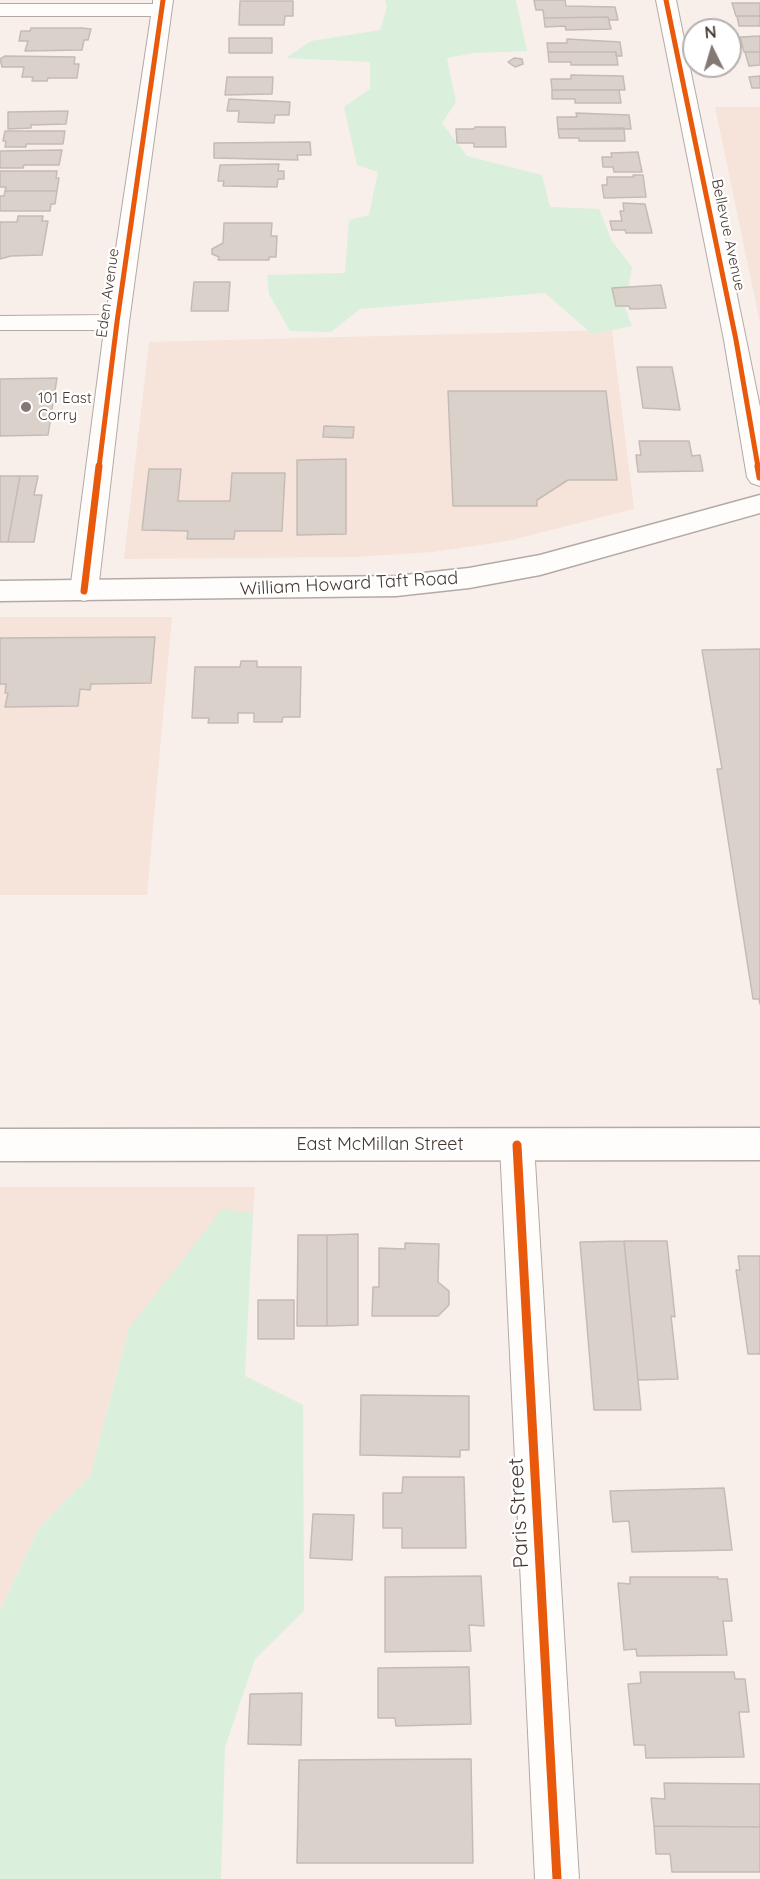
<!DOCTYPE html>
<html>
<head>
<meta charset="utf-8">
<style>
	body { margin:0 }
	#map { position:relative; width:760px; height:1879px; overflow:hidden; background:#f8efeb; font-family:Quicksand,sans-serif }
	canvas { display:block }
	.north { position:absolute; left:682px; top:18px; width:60px; height:60px; box-sizing:border-box; background:#fff; border:2px solid #b5afad; border-radius:50%; rotate:355deg; font-size:16px; font-weight:700; line-height:24px; text-align:center; color:#463831 }
	.north::after { content:''; display:block; margin:auto; width:21px; height:27px; background:#847872; clip-path:polygon(50% 0,100% 100%,50% 72%,0 100%) }
</style>
</head>
<body>
<div id="map">
<canvas width="760" height="1879"></canvas>
<div class="north">N</div>
</div>
<script>
const g = document.querySelector('canvas').getContext('2d');
g.lineJoin = 'round';
function paint(path, color) {
  g.fillStyle = color;
  g.fill(path, 'evenodd');
}
function stroke(path, color, width, dash) {
  g.strokeStyle = color;
  g.lineWidth = width;
  g.lineCap = dash ? 'butt' : 'round';
  g.setLineDash(dash || []);
  g.stroke(path);
}
function write(font, color, halo, rows, align = 'center') {
  g.font = font + ' Quicksand,sans-serif';
  g.lineWidth = 4.5;
  g.setLineDash([]);
  g.textBaseline = 'middle';
  g.strokeStyle = halo;
  g.fillStyle = color;
  for (const [text, x, y, turn = 0] of rows) {
    g.save();
    g.translate(x, y);
    g.rotate((+turn || 0) * Math.PI / 180);
    g.textAlign = isNaN(turn) ? turn : align;
    if (halo) g.strokeText(text, 0, 0);
    g.fillText(text, 0, 0);
    g.restore();
  }
}
paint(new Path2D(`
	M715,107H760V323Z
	M612,330L634,509L508,541L433,552L357,557L124,559L149,342Z
	M0,617H172L147,895H0Z
	M0,1187H255L253,1213L129,1328L90,1476L39,1528L0,1610Z`), '#f6e4db');
paint(new Path2D(`
	M385,0H516L527,51L474,53L447,58L456,102L442,123L467,156L542,175L550,207L599,209L612,241L632,267L625,307L632,326L592,334L545,293L360,309L331,332L290,331L269,294L267,275L345,273L349,220L369,215L378,172L357,165L344,107L370,89V62L286,58L311,41L380,30L387,7Z
	M222,1209L253,1213L245,1376L303,1405L304,1611L255,1659L225,1747L221,1879H0V1610L39,1528L90,1476L129,1328Z`), '#daefdc');
const building = new Path2D(`
	M534,0H565L566,6L615,7L618,20H609L608,17L544,18L543,10H536Z
	M240,1H293V16H285L284,25H239Z
	M732,3H760V16H736Z
	M737,16H760V26H739Z
	M608,17L611,29L566,30L565,26L545,27L544,18Z
	M31,28H82L91,29L88,40H84L82,50L25,51L28,41H19L21,31H30Z
	M760,36V52H744L740,37Z
	M229,38H272V53H229Z
	M567,39L620,42L622,56H616V52H548L547,43H567Z
	M548,52H616L618,65H571V62H549Z
	M745,52H760V65L749,66Z
	M5,56L75,57L74,64H79L77,78H48L47,81H32L33,77H22L24,67H2L0,59Z
	M514,58L522,59L523,64L515,67L508,62Z
	M571,75L623,76L625,90H552L551,79H571Z
	M760,76V88H752L749,77Z
	M227,77H273L272,94L225,95Z
	M552,90H619L621,103H575V99H552Z
	M229,99L290,102L289,115H275L274,123L238,122L239,111H227Z
	M68,111L66,124L31,125V128L8,129V112Z
	M576,113L629,115L631,129H558L557,117H577Z
	M475,127H505L506,147H474V143H457L456,129H474Z
	M624,128L625,141H579V138H559L558,129Z
	M5,131H65L63,144H26V147H5L6,141H3Z
	M310,142L311,155H297L298,160L214,158V143Z
	M62,150L59,165H24L23,168H0V151Z
	M638,152L642,172H614L613,167H603L602,157H612L611,153Z
	M279,164L278,171H284V179H278L277,187L223,186L224,181H218L220,165Z
	M0,171H57L56,178H59L57,191H5L6,187H0Z
	M633,175H643L646,197L604,198L602,185H607V177H634Z
	M5,191H57L55,204H51L50,211H0V196H4Z
	M623,203L645,204L652,233H626L625,230H612L610,221H622L620,211H624Z
	M18,216H43L42,221H48L42,255L11,256L0,259V222H17Z
	M224,223H272L271,236H277L276,257H269V260H218L219,257L212,254V249L223,243Z
	M194,282H230L228,311H191Z
	M661,285L666,308L630,309L629,306H616L612,288Z
	M637,367H672L680,410L643,408Z
	M57,378L48,435L0,436V379Z
	M448,391H606L617,480H568L537,500V506H453Z
	M324,426L354,427L353,438L323,437Z
	M639,441H689L692,456L700,455L703,471L638,472L636,455H641Z
	M346,459V534L297,535V460Z
	M149,469H181L178,501H230L232,473H285L282,531H235L234,539H187L188,531L142,530Z
	M0,476H20L8,542H0Z
	M20,476H38L34,495H42L34,542H8Z
	M155,637L151,683L91,684L90,690L80,689L78,706L5,707L8,693H5L6,684H0V638Z
	M760,649V1004L759,999H753L717,769H722L702,650Z
	M241,661H257V667H301L300,717H283L282,722H254V713H238V723H208L209,718H192L195,667H240Z
	M358,1234V1325L327,1326V1235Z
	M298,1235H327V1326H297Z
	M624,1241L641,1410H594L580,1242Z
	M624,1241H667L675,1317L671,1316L678,1379L638,1380Z
	M405,1243L439,1244L438,1282L449,1291V1305L438,1316H372L373,1287H379V1248L405,1249Z
	M738,1256H760V1354H748L736,1270H740Z
	M258,1300H294V1339H258Z
	M361,1395L469,1396V1450H460V1457L360,1455Z
	M403,1477H464L466,1548H402V1528H383V1493H402Z
	M724,1488L732,1550L632,1552L629,1521L613,1522L610,1491Z
	M313,1514L354,1515L352,1560L310,1558Z
	M481,1576L484,1626L469,1625L471,1651L385,1652V1577Z
	M630,1577H718V1579H727L732,1621H723L727,1655L637,1656L636,1649L624,1650L618,1583L630,1584Z
	M469,1667L471,1724L396,1726L395,1718H378V1668Z
	M640,1672H734L735,1679H745L749,1712H739L744,1757L646,1758L645,1745H634L628,1684L641,1683Z
	M302,1693L301,1745L248,1744L250,1694Z
	M471,1759L473,1863H297L299,1760Z
	M664,1783L760,1784V1827L654,1826L651,1798L665,1799Z
	M654,1826L760,1827V1872H672L670,1854H656Z`);
paint(building, '#dbd1cb');
stroke(building, '#c5bbb6', 1.5);
const street = new Path2D(`
	M153,0H173L129,322L98,591L94,598L84,601L74,598L70,591L104,330H0V316L106,315L151,16H0V4H153Z
	M656,0H676L760,407V486L751,483L747,477L724,340Z
	M517,1129L529,1134L534,1145L579,1879H535L500,1145L505,1134Z`);
const secondary = new Path2D(`
	M760,495V513L540,575L469,588L396,596L0,601V581L396,576L469,568L540,555Z
	M760,1128V1160L0,1161V1129Z`);
stroke(street, '#b4aaa5', 2);
stroke(secondary, '#b4aaa5', 3);
paint(street, '#fefdfc');
paint(secondary, '#fefdfc');
stroke(new Path2D(`
	M666,0L736,340L758,467
	M99,467L117,322L163,0`), '#e8590c', 5);
stroke(new Path2D(`
	M758,466L760,477
	M84,591L99,466`), '#e8590c', 7);
stroke(new Path2D(`
	M517,1145L557,1879`), '#e8590c', 9);
for (const [x, y, r, color] of [
	[26,407,6,"#847872"]
]) {
  const dot = new Path2D();
  dot.arc(x, y, r, 0, 2 * Math.PI);
  g.fillStyle = color;
  g.fill(dot);
  stroke(dot, '#fff', 2);
}
write('15px', '#463831', '#fff', [
	["Bellevue Avenue",728,235,78],
	["Eden Avenue",108,293,-82]
]);
write('15px', '#463831', '#fff', [
	["101 East",38,398],
	["Corry",38,415]
], 'left');
write('18px', '#463831', '#fff', [
	["William Howard Taft Road",349,584,-3],
	["East McMillan Street",380,1145]
]);
write('21px', '#463831', '#fff', [
	["Paris Street",519,1513,-93]
]);
</script>
</body>
</html>
